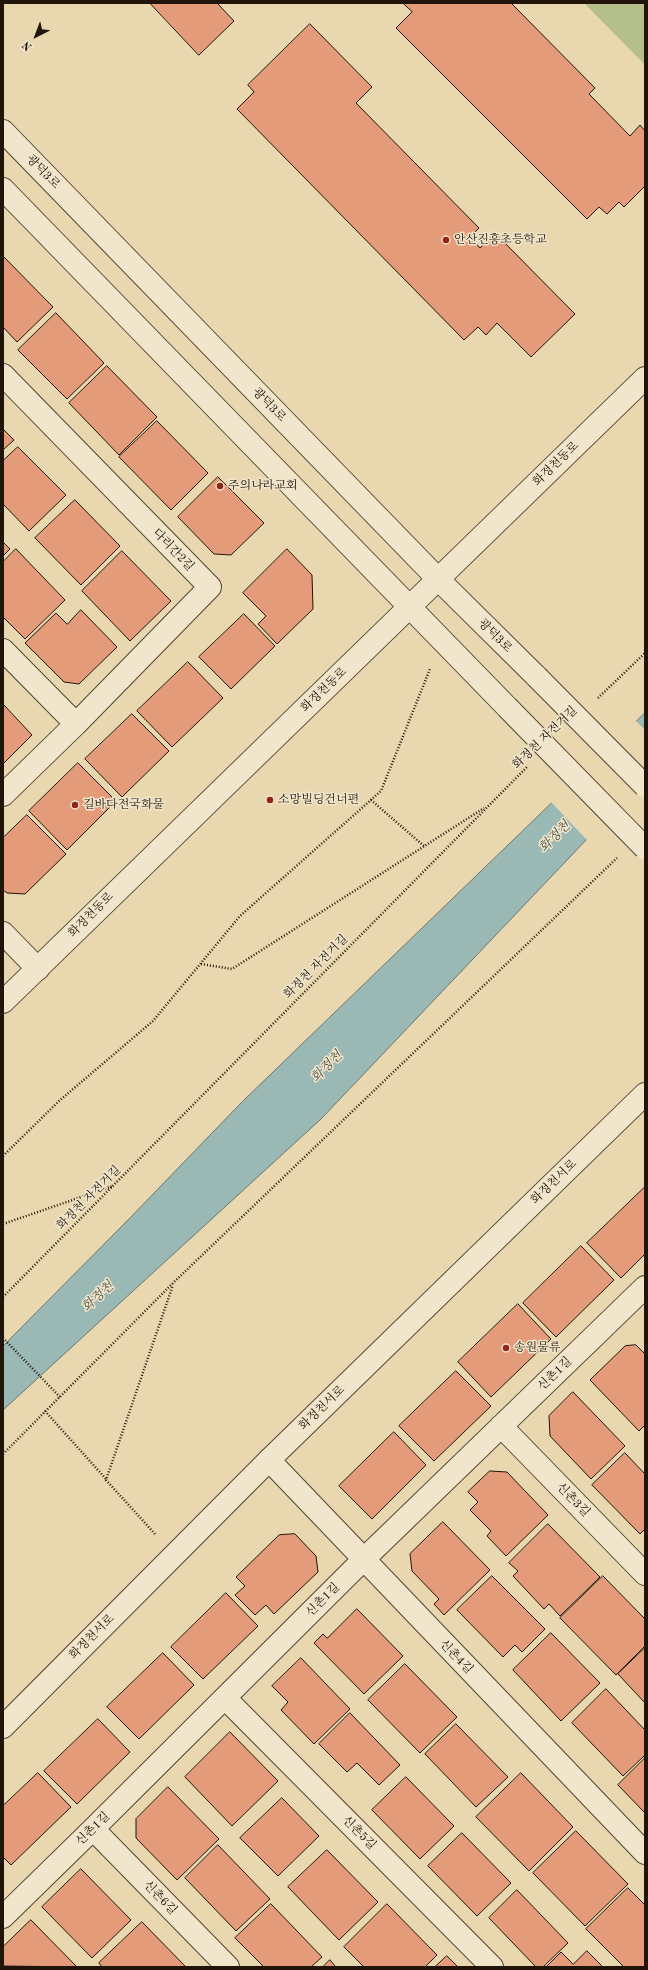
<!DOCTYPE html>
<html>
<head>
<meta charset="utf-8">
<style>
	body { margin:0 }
	#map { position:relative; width:648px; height:1970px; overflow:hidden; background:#e9d8af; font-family:"Old Standard TT",serif }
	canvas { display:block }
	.frame { position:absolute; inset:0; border:4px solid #20140b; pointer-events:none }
	.north { position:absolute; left:16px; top:16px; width:40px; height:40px; -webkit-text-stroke:3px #f1e6cb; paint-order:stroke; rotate:222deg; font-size:11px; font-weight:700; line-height:16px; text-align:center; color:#20140b }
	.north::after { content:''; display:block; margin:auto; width:14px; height:18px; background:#20140b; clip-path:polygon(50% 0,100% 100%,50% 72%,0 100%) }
</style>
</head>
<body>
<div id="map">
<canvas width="648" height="1970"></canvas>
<div class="frame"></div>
<div class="north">N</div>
</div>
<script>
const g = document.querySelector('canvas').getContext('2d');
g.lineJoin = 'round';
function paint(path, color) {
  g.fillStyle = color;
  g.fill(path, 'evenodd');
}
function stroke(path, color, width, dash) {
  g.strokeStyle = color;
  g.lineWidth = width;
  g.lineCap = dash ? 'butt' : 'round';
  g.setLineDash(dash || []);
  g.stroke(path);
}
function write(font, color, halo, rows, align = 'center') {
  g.font = font + ' "Old Standard TT","Noto Serif KR",serif';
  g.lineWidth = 3;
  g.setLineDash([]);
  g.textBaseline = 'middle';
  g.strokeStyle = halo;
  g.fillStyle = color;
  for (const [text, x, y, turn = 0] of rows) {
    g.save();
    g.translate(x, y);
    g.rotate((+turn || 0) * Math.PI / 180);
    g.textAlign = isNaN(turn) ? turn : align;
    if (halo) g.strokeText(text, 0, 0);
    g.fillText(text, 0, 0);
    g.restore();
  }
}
paint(new Path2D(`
	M584,3H645V65Z`), '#b4bf8c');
const water = new Path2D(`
	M645,713V778L321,1119L3,1410V1346L128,1220L242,1102Z`);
paint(water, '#9ab8b4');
stroke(water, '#697670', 1);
paint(new Path2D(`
	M635,720L645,730V781L588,841L550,801Z`), '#e9d8af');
const building = new Path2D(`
	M150,3H217L234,21L199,55Z
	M403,3H511L595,88L589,94L630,136L640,125L645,131V186L624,207L619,202L607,214L599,207L587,219L396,28L412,12Z
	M310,24L372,87L356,103L479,228L470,237L480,248L495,233L575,314L531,357L497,323L486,335L478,327L464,340L237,109L254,92L248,85Z
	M3,256L53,307L17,342L3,327Z
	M56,313L104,363L67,399L18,350Z
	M107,366L157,417L119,455L69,403Z
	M157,421L208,473L171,510L119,457Z
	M3,429L14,440L3,450Z
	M18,447L66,495L29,531L3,504V461Z
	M218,477L264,523L231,555L214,554L178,517Z
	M75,500L120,546L81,585L35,538Z
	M3,542L10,549L3,556Z
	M16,549L65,600L25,639L3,617V562Z
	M287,549L312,575L313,609L277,644L258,624L266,616L243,593Z
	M122,551L171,601L130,641L82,591Z
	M81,610L117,647L79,684L64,682L25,643L56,613L67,624Z
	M244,614L275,646L231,689L199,657Z
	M188,662L223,698L172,747L137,711Z
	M3,704L32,735L3,764Z
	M132,714L169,751L122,797L85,759Z
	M78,763L116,801L67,850L29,811Z
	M27,815L66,854L25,894L7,893L3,890V838Z
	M645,1187V1254L621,1278L587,1243Z
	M581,1246L614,1280L556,1337L523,1303Z
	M518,1304L551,1339L491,1397L458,1362Z
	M636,1345L645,1354V1425L639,1431L590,1380L625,1346Z
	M456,1371L491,1406L434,1461L399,1426Z
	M573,1392L625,1446L591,1479L550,1436L549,1416Z
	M394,1432L426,1465L372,1519L339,1486Z
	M625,1453L645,1474V1529L640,1534L592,1485Z
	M490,1471L507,1472L548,1515L506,1556L487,1536L491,1531L470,1510L478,1502L468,1492Z
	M443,1522L490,1570L444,1615L434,1604L439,1599L412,1571L410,1554Z
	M548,1524L600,1577L560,1616L549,1604L544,1609L513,1576L518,1571L509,1563Z
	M295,1534L316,1556L318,1572L274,1614L266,1605L255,1615L235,1595L245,1586L236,1577L279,1535Z
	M492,1576L545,1629L522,1652L515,1645L503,1657L457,1610Z
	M603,1576L645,1619V1646L616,1675L560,1618Z
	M226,1593L258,1626L203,1679L171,1647Z
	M357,1609L403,1656L364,1694L314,1643L323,1634L327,1638Z
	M551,1633L600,1683L561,1721L513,1670Z
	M645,1648V1703L618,1674Z
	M163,1653L194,1685L139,1739L107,1707Z
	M301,1658L350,1709L314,1744L281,1710L288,1702L272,1686Z
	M405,1664L457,1717L420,1753L368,1700Z
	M606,1689L645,1730V1755L623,1776L572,1723Z
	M350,1713L400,1765L379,1785L357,1763L347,1772L319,1744Z
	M98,1719L130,1752L77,1804L44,1771Z
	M456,1724L508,1777L476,1807L425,1754Z
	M230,1732L278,1781L232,1826L185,1777Z
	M645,1758V1813L618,1785Z
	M38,1773L71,1807L11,1865L3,1857V1806Z
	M521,1773L573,1827L529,1871L476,1817Z
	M406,1777L454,1826L420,1859L372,1810Z
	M168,1787L219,1839L177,1880L136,1838V1819Z
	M282,1798L319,1836L278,1876L240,1838Z
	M576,1831L628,1884L585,1926L533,1873Z
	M462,1833L511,1883L477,1916L428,1866Z
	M218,1845L270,1899L236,1931L185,1878Z
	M327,1850L378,1902L339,1940L288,1887Z
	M81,1869L131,1920L92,1958L42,1907Z
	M628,1888L645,1905V1967H624L586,1929Z
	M517,1890L568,1943L543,1967H536L489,1918Z
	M271,1904L322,1957L311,1967H264L235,1938Z
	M387,1904L437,1955L425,1967H364L344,1947Z
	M31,1920L77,1967L3,1966V1947Z
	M142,1922L186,1967H102L99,1963Z
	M587,1951L603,1967H546L561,1952L573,1964Z
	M447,1956L458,1967H435Z
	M330,1960L336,1967H323Z`);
paint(building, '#e49b79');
stroke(building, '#20140b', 1);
const minor = new Path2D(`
	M3,375L210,587L76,724L3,795
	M3,650L76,724
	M3,933L38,969
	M501,1426L645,1574
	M269,1460L645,1853
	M225,1698L492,1967
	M93,1829L228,1967
	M3,1917L93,1829L363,1560L645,1287`);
const tertiary = new Path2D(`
	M3,131L438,579L537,677
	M3,189L507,707
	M3,1002L645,378
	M3,1727L269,1460L645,1094`);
stroke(minor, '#524534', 24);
stroke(tertiary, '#524534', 24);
stroke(new Path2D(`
	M598,698L645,653
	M371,800L424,846
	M201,964L232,969L484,808
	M3,1156L59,1101L153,1021L240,916L381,791L430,669
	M3,1224L113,1186
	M3,1297L527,767
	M3,1338L60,1397
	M45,1411L106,1479
	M3,1454L173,1283L617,858
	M155,1534L106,1480L173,1285`), '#20140b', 2.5, [1, 2]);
stroke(minor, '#f1e6cb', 22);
stroke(tertiary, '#f1e6cb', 22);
const tertiaryBridge = new Path2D(`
	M537,677L645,786
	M507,707L645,848`);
stroke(tertiaryBridge, '#524534', 24, []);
stroke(tertiaryBridge, '#f1e6cb', 22);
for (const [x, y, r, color] of [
	[446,240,4,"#8f2418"],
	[220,486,4,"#8f2418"],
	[270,800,4,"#8f2418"],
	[75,805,4,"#8f2418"],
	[506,1348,4,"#8f2418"]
]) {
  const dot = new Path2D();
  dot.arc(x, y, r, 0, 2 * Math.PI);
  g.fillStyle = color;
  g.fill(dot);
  stroke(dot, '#f1e6cb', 1.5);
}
write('12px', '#20140b', '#f1e6cb', [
	["광덕3로",43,172,46],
	["광덕3로",269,405,46],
	["화정천동로",556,464,-44],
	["다리간2길",173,550,46],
	["광덕3로",495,636,45],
	["화정천동로",324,690,-44],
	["화정천 자전거길",545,738,-44],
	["화정천동로",91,915,-45],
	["화정천 자전거길",316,967,-45],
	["화정천서로",554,1182,-44],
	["화정천 자전거길",89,1198,-45],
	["신촌1길",555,1374,-44],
	["화정천서로",322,1408,-44],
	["신촌3길",573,1500,46],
	["신촌1길",323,1600,-45],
	["화정천서로",92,1637,-45],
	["신촌4길",456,1657,46],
	["신촌1길",93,1829,-44],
	["신촌5길",359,1833,45],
	["신촌6길",160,1898,46]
]);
write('12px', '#20140b', '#f1e6cb', [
	["안산진흥초등학교",454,240],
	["주의나라교회",228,486],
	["소망빌딩건너편",278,800],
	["길바다전국화물",83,805],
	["송원물류",514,1348]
], 'left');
write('italic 13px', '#4b4d46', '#f1e6cb', [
	["화정천",555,837,-45],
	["화정천",327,1067,-45],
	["화정천",98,1297,-43]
]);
</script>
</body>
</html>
